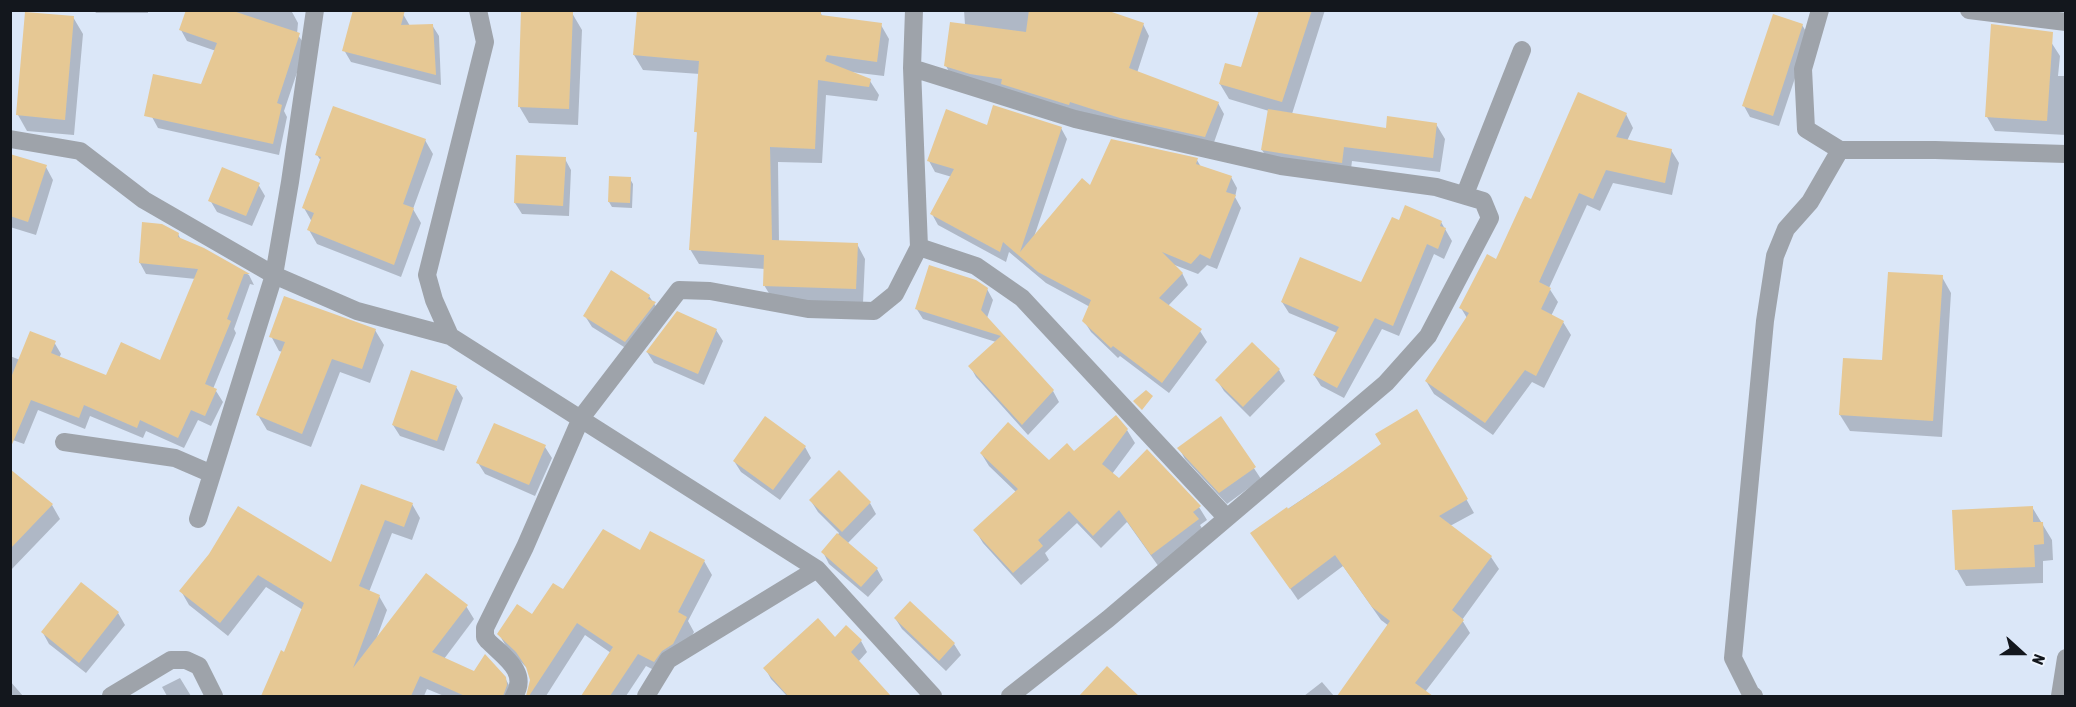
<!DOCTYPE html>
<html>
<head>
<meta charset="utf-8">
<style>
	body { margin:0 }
	#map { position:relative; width:2076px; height:707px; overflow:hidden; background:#dbe7f8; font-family:"Asap Condensed",sans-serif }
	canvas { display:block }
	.frame { position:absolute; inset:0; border:12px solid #13171d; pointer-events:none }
	.north { position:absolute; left:1992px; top:623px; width:60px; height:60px; -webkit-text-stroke:4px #edf4fe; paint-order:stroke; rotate:111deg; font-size:16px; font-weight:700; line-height:24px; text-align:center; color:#13171d }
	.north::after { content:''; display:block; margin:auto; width:21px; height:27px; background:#13171d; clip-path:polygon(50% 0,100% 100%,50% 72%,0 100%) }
</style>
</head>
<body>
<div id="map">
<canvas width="2076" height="707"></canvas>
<div class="frame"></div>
<div class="north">N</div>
</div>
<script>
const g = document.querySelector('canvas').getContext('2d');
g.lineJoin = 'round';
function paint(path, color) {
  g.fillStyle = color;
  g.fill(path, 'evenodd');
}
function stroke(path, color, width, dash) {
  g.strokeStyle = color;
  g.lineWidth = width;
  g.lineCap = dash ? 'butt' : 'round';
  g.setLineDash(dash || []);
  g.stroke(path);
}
paint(new Path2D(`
	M94,10H148V13H96Z
	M188,10L292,12L298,23L297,34L306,46L284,111L287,117L279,155L158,128L152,117L202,86L216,51L187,41L181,30Z
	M964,10H1101L1143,24L1149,36L1137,73L1218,103L1224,114L1212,148L952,77L946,66L965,25Z
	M1261,10H1325L1292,114L1387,130L1436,124L1445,139L1440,172L1352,161L1350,177L1271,164L1262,150L1269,111L1229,99L1220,84L1242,69Z
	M820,12L823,17L881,25L889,39L884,76L851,72L870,81L879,95L877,101L826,95L822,163L778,162L779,242L857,244L865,259L863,303L773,300L764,285L765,269L699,264L690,249L698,135L696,131L700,74L643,70L634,55Z
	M572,13L582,30L578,125L529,123L519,106Z
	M403,14L410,26L432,25L439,36L441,85L351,62L344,50Z
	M73,17L83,34L74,135L27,131L18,115Z
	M1802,25L1809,36L1779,126L1750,117L1744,106Z
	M2051,42L2060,56L2058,76H2066V135L1995,131L1987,117Z
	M1626,114L1633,128L1627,141L1671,150L1679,163L1672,195L1613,183L1600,211L1587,205L1549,288L1558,302L1551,316L1563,322L1571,335L1544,388L1532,382L1493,435L1434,394L1426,381L1467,318L1461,308L1497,261L1532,201Z
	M988,127L1061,128L1067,139L1034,237L1091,188L1197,160L1201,167L1231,177L1237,188L1235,197L1241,208L1217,269L1207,265L1198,274L1172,264L1182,273L1188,285L1168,306L1200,331L1207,342L1169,393L1120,356L1118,358L1091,332L1084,321L1090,307L1046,283L1009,252L1006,262L938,225L932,214L952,177L935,172L929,161Z
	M425,140L433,154L413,209L421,223L401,277L317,244L309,230L312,222L304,208L321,161L317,155Z
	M10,155L46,167L53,180L36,235L10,227Z
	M565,159L571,170L569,216L522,214L515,203Z
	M630,179L633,184L632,208L612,207L609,202Z
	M258,184L265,196L252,226L217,212L210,200Z
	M1399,222H1441L1452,241L1444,259L1434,254L1399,336L1382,329L1344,398L1321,386L1314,375L1337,333L1289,313L1282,302L1361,284Z
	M178,234L181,240L203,249L249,275L254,285L250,284L234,329L236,333L213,389L216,391L223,402L211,426L198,420L184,448L146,431L143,438L90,416L85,429L38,410L24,444L10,439V356L20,360L54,342L61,354L59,358L107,377L161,362L196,279L146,274L140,263Z
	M1942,277L1951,293L1942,437L1850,431L1840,415L1844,360L1883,362Z
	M987,289L993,300L987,318L1053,391L1059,402L1028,435L976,377L970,366L996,342L923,319L916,308Z
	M649,296L661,314L632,352L592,327L585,316Z
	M375,330L384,345L370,383L340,372L311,447L267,430L258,415L283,352L279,351L271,336Z
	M716,330L723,341L704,385L654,363L647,352Z
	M1279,370L1285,381L1250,417L1224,391L1217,380Z
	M456,387L463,398L444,451L400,436L393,425Z
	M1417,411L1474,513L1450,526L1491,557L1499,569L1462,620L1470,633L1425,692L1429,696H1338L1389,626L1381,620L1343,566L1298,600L1252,533L1383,445Z
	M1221,418L1261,479L1227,504L1185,459L1179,448Z
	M1127,430L1135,443L1112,474L1119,480L1147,451L1199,507L1207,520L1200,525L1205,533L1159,567L1127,522L1101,548L1077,523L1045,553L1049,560L1021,585L983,543L975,530L1017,493L989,466L981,453L1049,462Z
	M545,447L552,458L535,496L485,474L478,463Z
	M805,447L811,458L780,500L741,472L734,461Z
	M10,471L52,505L60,519L10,571Z
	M362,486L412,504L420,518L412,540L392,533L369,592L379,596L387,610L376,640L466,606L474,619L444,659L474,673L505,678L513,692L514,696H444L427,689L424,696H262L281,652L285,654L303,610L266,587L228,636L189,605L181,591L210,555L331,564Z
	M811,501L870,503L876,514L848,543L877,569L883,580L868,597L829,564L823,552L839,533L818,512Z
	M2032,507L2052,540L2053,560L2043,561V583L1966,586L1957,570Z
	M640,552L704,561L712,575L688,621L694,632L680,658L662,674L646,666L626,696H583L611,653L585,635L546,696H547H528L530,689L531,676L528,669L507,648L499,634L532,616L563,591Z
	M82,584L118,613L125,625L86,673L49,644L43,633Z
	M910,603L954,644L961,655L946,671L902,629L895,618Z
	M835,639L861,641L867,652L858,662L889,696H787L771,679L765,668Z
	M1107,668L1137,696H1081Z
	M180,678L191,696H167L162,687Z
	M10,681L23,696H10Z
	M1322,682L1334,696H1304Z`), '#0003');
paint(new Path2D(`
	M186,10H230L300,33L277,103L282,105L273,144L144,116L153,74L201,84L217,43L179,30Z
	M353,10H405L401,25L433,24L436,75L342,51Z
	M521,10L573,12L569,109L518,107Z
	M637,10H821V15L882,23L877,62L827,55L825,61L871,79L869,87L818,80L815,149L770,147L772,240L858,243L856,289L763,286L764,255L689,250L697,132H694L699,61L633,55Z
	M1029,10H1106L1144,23L1129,68L1219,102L1205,137L1120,118L1070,102L1069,105L1001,84L1002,79L970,74L944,66L950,22L1026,32Z
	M1259,10H1312L1282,102L1219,84L1225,63L1241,67Z
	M25,12L74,16L65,120L16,115Z
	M1773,14L1803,24L1773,116L1742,106Z
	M1991,24L2053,32L2047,121L1985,117Z
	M1578,92L1627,113L1616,137L1672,149L1665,183L1606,170L1593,199L1579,193L1539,282L1551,288L1541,309L1564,321L1536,376L1525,370L1485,423L1425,381L1469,313L1459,308L1487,254L1496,259L1525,196L1531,199Z
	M993,105L1062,127L1020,252L1082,178L1090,185L1111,139L1198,158L1196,164L1232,176L1226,192L1236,195L1210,259L1200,254L1191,264L1162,252L1183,273L1159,298L1202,329L1162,383L1113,346L1111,348L1082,321L1091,300L1038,272L1003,242L1000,252L930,214L954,169L927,161L946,109L987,125Z
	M333,106L426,139L403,204L414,208L394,265L307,230L314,213L302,208L321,157L315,155Z
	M1268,109L1386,128L1387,116L1437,123L1433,158L1344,147L1342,163L1261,150Z
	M10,154L47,165L28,222L10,216Z
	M516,155L566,157L563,206L514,203Z
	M222,167L260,183L246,216L208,201Z
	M609,176L631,177L630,203L608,202Z
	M1405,205L1442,221L1440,226L1446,228L1438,249L1427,244L1393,326L1375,318L1337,388L1313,375L1339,327L1281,302L1300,257L1361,282L1392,217L1399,220Z
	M142,222L162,224L179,233L178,237L204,248L250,274H244L227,319L231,321L205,384L217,389L205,416L191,410L178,438L140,420L137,428L84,405L79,418L31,400L10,449V380L30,331L56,341L51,353L106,375L121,342L160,360L198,269L139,263Z
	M929,265L976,280L988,288L981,310L1054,390L1022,425L968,366L1001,336L915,309Z
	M611,270L650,295L648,299L656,302L625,342L583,316Z
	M1888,272L1943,275L1933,421L1839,415L1843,358L1882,360Z
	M284,296L376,329L362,369L332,359L302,434L256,415L285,342L269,337Z
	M677,311L717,329L698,374L646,352Z
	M1252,342L1280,369L1243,407L1215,380Z
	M411,370L457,386L437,441L392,425Z
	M1146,390L1153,396L1142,410L1133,401Z
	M1417,409L1468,499L1439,516L1492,556L1452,610L1464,620L1415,683L1433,696H1337L1390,621L1372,607L1335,555L1290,589L1250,533L1287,507L1288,509L1328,482L1381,444L1375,434Z
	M1116,415L1128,429L1102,464L1119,478L1147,449L1201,506L1193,512L1199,519L1151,555L1119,510L1093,536L1069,511L1038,540L1043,546L1013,573L973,530L1018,489L980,453L1008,422L1049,460L1067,443L1074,451Z
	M765,416L806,446L773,490L733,461Z
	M1221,416L1256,467L1219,493L1177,448Z
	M494,423L546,445L529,485L476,463Z
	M10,469L53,504L10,549Z
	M839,470L871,502L842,532L809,500Z
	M361,484L413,503L404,527L385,520L359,586L380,595L353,668L426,573L468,605L432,652L474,671L485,654L506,677L507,685L503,696H465L420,676L411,696H261L281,650L284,652L304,603L258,575L220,623L179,591L209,554L238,506L331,562Z
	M2033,506V522H2043L2044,544L2034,545L2035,567L1955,570L1952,510Z
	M603,529L640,550L650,531L705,560L678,612L687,617L673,644L662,651L654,662L638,654L610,696H581L613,647L577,623L529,696H526L530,680L526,667L516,652L497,634L517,604L532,614L553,583L563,589Z
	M837,533L878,568L861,587L821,552Z
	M81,582L119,612L79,663L41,632Z
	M910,601L955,643L939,661L894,618Z
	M818,618L835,637L846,625L862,640L851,652L891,696H788L763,668Z
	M1107,666L1139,696H1079Z`), '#e6c894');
stroke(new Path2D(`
	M478,10L485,42L427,275L434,300L450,336L817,569L933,696
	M1820,10L1803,69L1806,129L1840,150H1935L2066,154
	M1969,10L2066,22
	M912,68L1075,119L1281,166L1436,187L1483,201L1490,218L1428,336L1386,383L1108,619L1010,696
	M10,139L80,151L144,200L274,275L357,311L450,336
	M1465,194L1522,50
	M919,247L976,266L1022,298L1226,517
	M64,442L175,458L212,474
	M198,519L274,275L290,182L315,10
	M111,696L171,660H186L199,666L214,696
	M514,696C529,672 504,657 488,641L485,637V628L525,547L581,418L679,290L710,291L808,309L874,311L895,294L919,247L912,68L914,10
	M646,696L668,660L817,569
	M1754,696L1751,694L1733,658L1765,321L1775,256L1786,229L1810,202L1840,150
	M2060,696L2066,658`), '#9ea3aa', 18);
</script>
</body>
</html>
